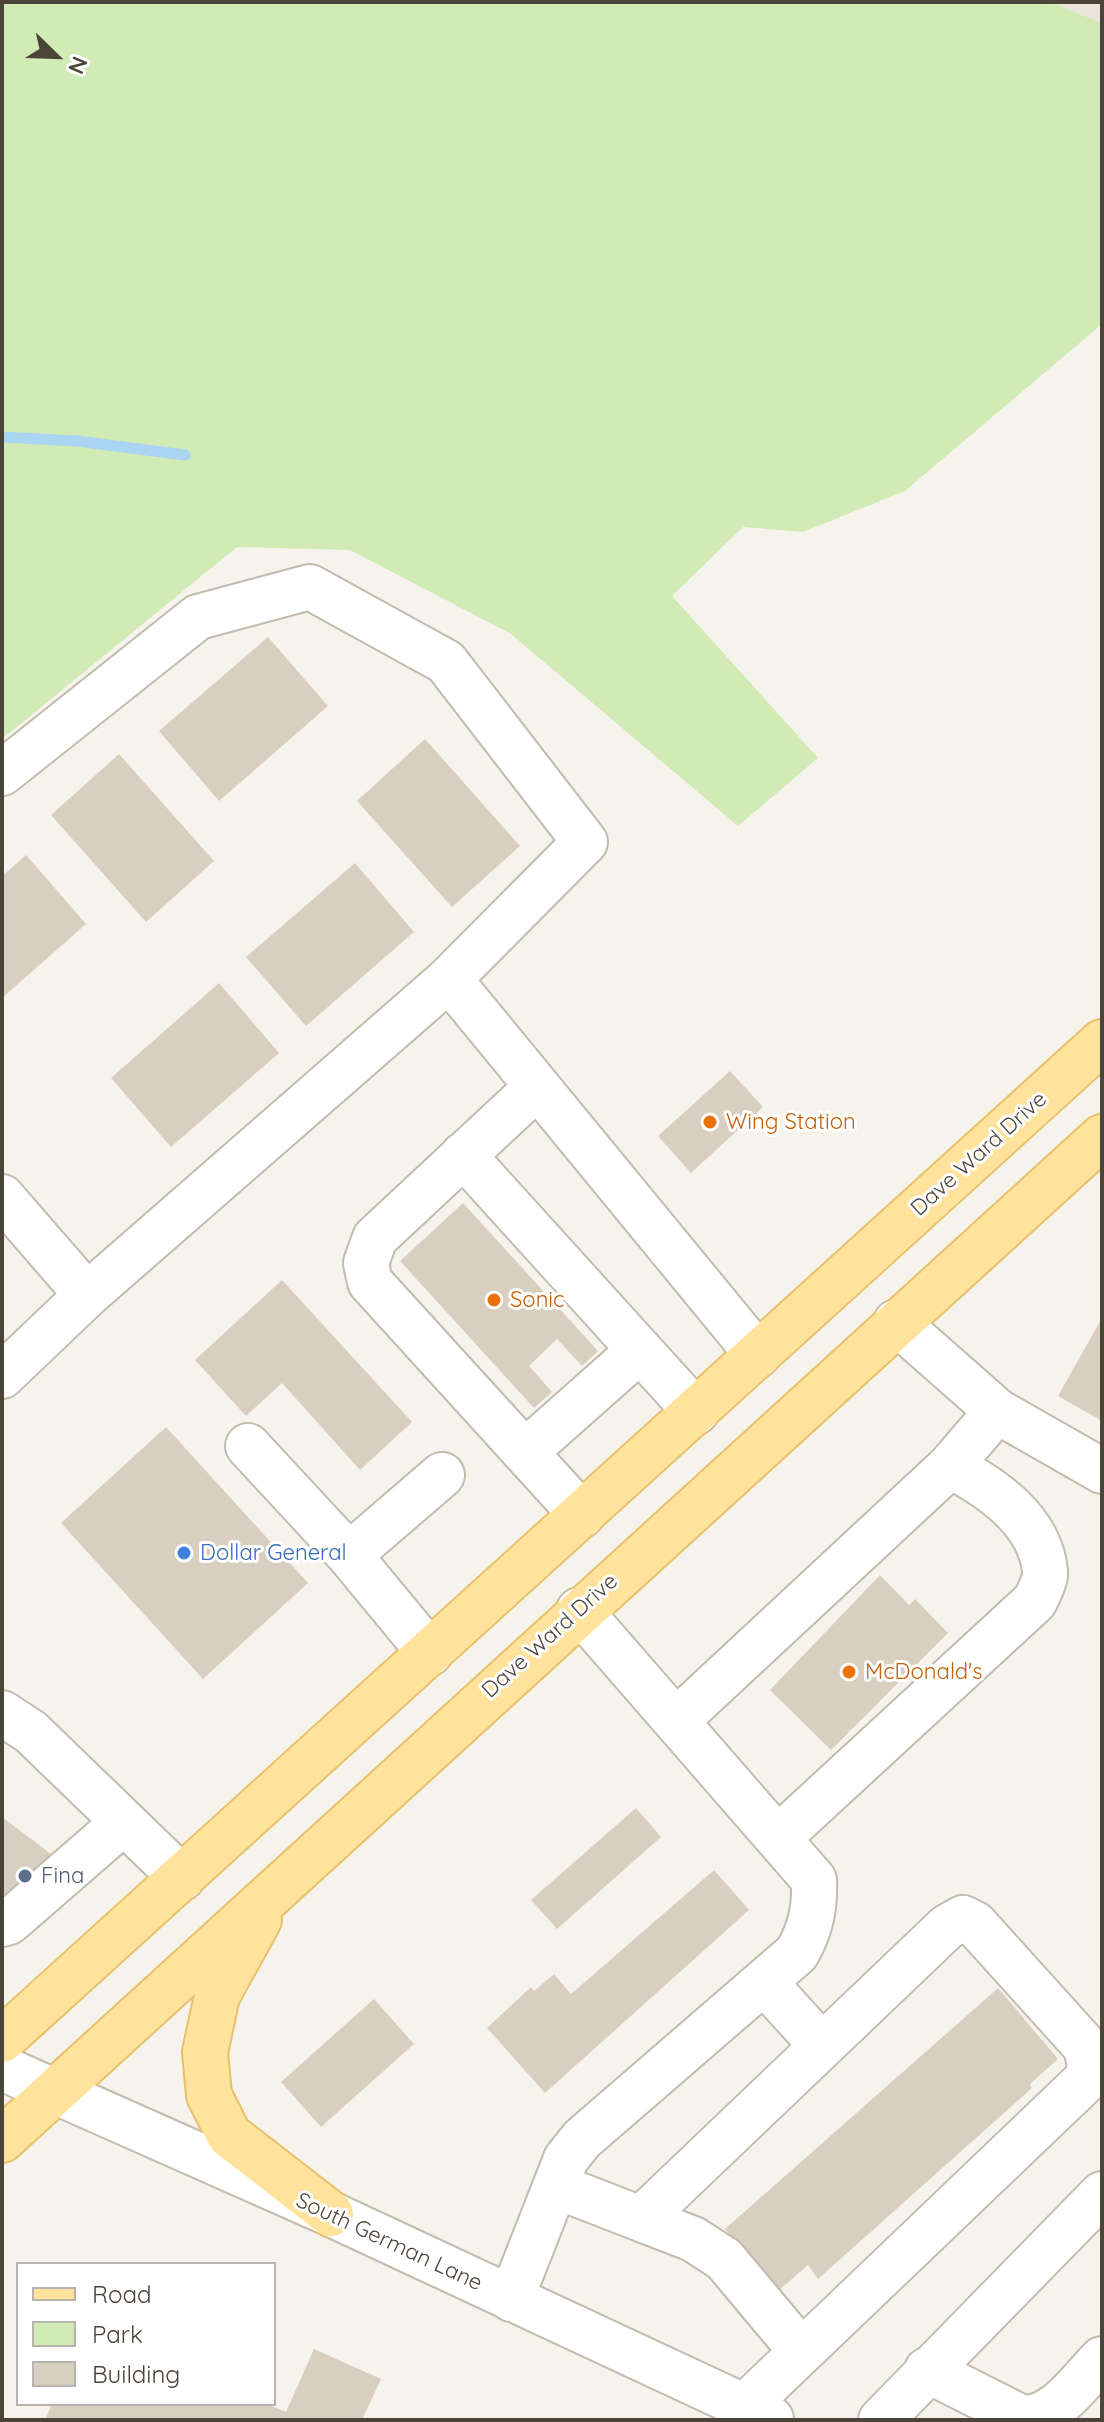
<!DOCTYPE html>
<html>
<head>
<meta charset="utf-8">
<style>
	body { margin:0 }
	#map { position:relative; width:1104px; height:2422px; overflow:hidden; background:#f6f3ec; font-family:Quicksand,sans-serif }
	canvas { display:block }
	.frame { position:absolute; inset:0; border:4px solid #4b4439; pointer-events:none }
	.legend { position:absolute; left:16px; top:2262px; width:260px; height:144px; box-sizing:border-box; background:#fff; border:2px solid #b7b4b0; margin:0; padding:10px 14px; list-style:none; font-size:24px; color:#4b4439 }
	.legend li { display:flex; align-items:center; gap:16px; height:40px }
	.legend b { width:40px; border:2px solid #b7b4b0 }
	.north { position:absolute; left:16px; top:16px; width:80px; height:80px; -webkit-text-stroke:6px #fff; paint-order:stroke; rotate:113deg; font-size:22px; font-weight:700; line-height:32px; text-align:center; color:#4b4439 }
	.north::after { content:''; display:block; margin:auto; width:28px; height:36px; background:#4b4439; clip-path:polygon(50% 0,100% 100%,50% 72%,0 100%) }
</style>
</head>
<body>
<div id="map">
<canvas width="1104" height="2422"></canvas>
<div class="frame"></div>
<ul class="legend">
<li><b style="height:10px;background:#ffe39c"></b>Road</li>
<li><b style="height:22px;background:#d2eab5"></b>Park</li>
<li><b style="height:22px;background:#d8cfc1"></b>Building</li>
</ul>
<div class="north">N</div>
</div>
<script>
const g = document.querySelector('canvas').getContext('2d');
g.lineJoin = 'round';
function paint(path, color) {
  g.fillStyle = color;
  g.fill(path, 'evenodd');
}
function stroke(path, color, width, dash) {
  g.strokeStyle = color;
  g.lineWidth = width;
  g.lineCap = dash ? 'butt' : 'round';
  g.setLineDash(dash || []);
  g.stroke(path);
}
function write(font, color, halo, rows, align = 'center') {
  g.font = font + ' Quicksand,sans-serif';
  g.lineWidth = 6;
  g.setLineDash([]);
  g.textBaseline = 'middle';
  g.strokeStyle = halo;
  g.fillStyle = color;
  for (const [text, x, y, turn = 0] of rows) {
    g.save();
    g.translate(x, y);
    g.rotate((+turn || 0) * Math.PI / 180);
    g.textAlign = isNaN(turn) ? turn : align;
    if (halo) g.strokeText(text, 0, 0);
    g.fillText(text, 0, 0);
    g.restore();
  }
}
paint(new Path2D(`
	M1050,2H1102V23Z`), '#eae5da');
paint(new Path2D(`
	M2,2H1050L1102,23V324L905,491L803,532L743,527L672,596L818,758L738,826L511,634L350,550L237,547L2,739Z`), '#d2eab5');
stroke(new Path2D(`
	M2,437L77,441L185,455`), '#a9d4f2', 11);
paint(new Path2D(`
	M268,637L328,706L219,801L159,731Z
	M425,739L520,846L452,907L357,801Z
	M119,754L214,861L146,922L51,815Z
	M26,855L86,924L2,998V876Z
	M355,863L414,932L306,1026L246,957Z
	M219,983L279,1053L171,1147L111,1078Z
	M730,1071L763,1107L691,1173L658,1136Z
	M463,1203L598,1351L582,1366L557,1339L529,1366L552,1392L534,1408L400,1261Z
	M282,1280L412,1422L360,1470L282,1383L246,1416L195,1360Z
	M1102,1318V1421L1058,1396Z
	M166,1427L308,1583L203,1679L61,1523Z
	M880,1575L909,1605L915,1599L948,1633L831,1750L770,1690Z
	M636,1808L661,1837L557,1929L531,1900Z
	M2,1817L59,1860L23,1909L2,1892Z
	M714,1870L749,1910L545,2093L487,2028L531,1987L534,1991L554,1974L571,1994Z
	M998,1988L1058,2059L1030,2084L1032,2088L818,2279L808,2265L778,2291L725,2229Z
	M374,1999L414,2044L321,2127L281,2082Z
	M314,2349L381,2379L362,2420H45L52,2404H267L286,2412Z`), '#d8cfc1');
const minor = new Path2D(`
	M2,773L198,617L310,587L446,662L585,842L449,979L87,1295L2,1376
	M449,979L758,1355
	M537,1087L375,1238L366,1263L370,1282L582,1515
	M463,1155L696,1412
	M2,1197L87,1295
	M896,1322L997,1411L1102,1471
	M248,1446L349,1555L442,1475
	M525,1452L640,1350
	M950,1466L997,1411
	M349,1555L430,1653
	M2,1713L31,1732L182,1878
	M676,1721L950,1466C991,1487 1040,1520 1045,1571C1046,1580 1039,1592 1035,1601L778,1838
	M2,1924L9,1922L124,1822
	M764,1982L822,2046
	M2,2068L331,2214L771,2419
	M556,2186L641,2219L947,1927L963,1918L975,1924L1086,2047L1090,2066L1086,2080L744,2407
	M641,2219L693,2239L724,2259L801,2351
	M511,2299L566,2159L582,2139L797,1953C811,1928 815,1908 814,1880L579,1610
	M927,2370L1022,2418C1056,2419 1079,2382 1102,2359
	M881,2420L1102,2194`);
const major = new Path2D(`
	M259,1920L217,1996L205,2052L209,2095L229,2135L331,2214
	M2,2040L1102,1042
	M2,2140L1102,1137`);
stroke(minor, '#c2bbae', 48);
stroke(major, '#e6c16a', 48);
stroke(minor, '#fff', 44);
stroke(major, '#ffe39c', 44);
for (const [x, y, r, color] of [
	[710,1122,8,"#e8710a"],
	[494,1300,8,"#e8710a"],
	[184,1553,8,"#3f7fe0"],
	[849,1672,8,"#e8710a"],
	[25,1876,8,"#5c6f8a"]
]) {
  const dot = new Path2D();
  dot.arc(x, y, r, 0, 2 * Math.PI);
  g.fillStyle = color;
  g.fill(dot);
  stroke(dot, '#fff', 3);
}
write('22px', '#c56008', '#fff', [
	["Wing Station",726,1122],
	["Sonic",510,1300],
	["McDonald's",865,1672]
], 'left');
write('22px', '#4b4439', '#fff', [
	["Dave Ward Drive",979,1154,-42],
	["Dave Ward Drive",550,1636,-42],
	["South German Lane",389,2242,25]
]);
write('22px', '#366cbe', '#fff', [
	["Dollar General",200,1553]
], 'left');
write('22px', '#4e5e75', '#fff', [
	["Fina",41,1876]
], 'left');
</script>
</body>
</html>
